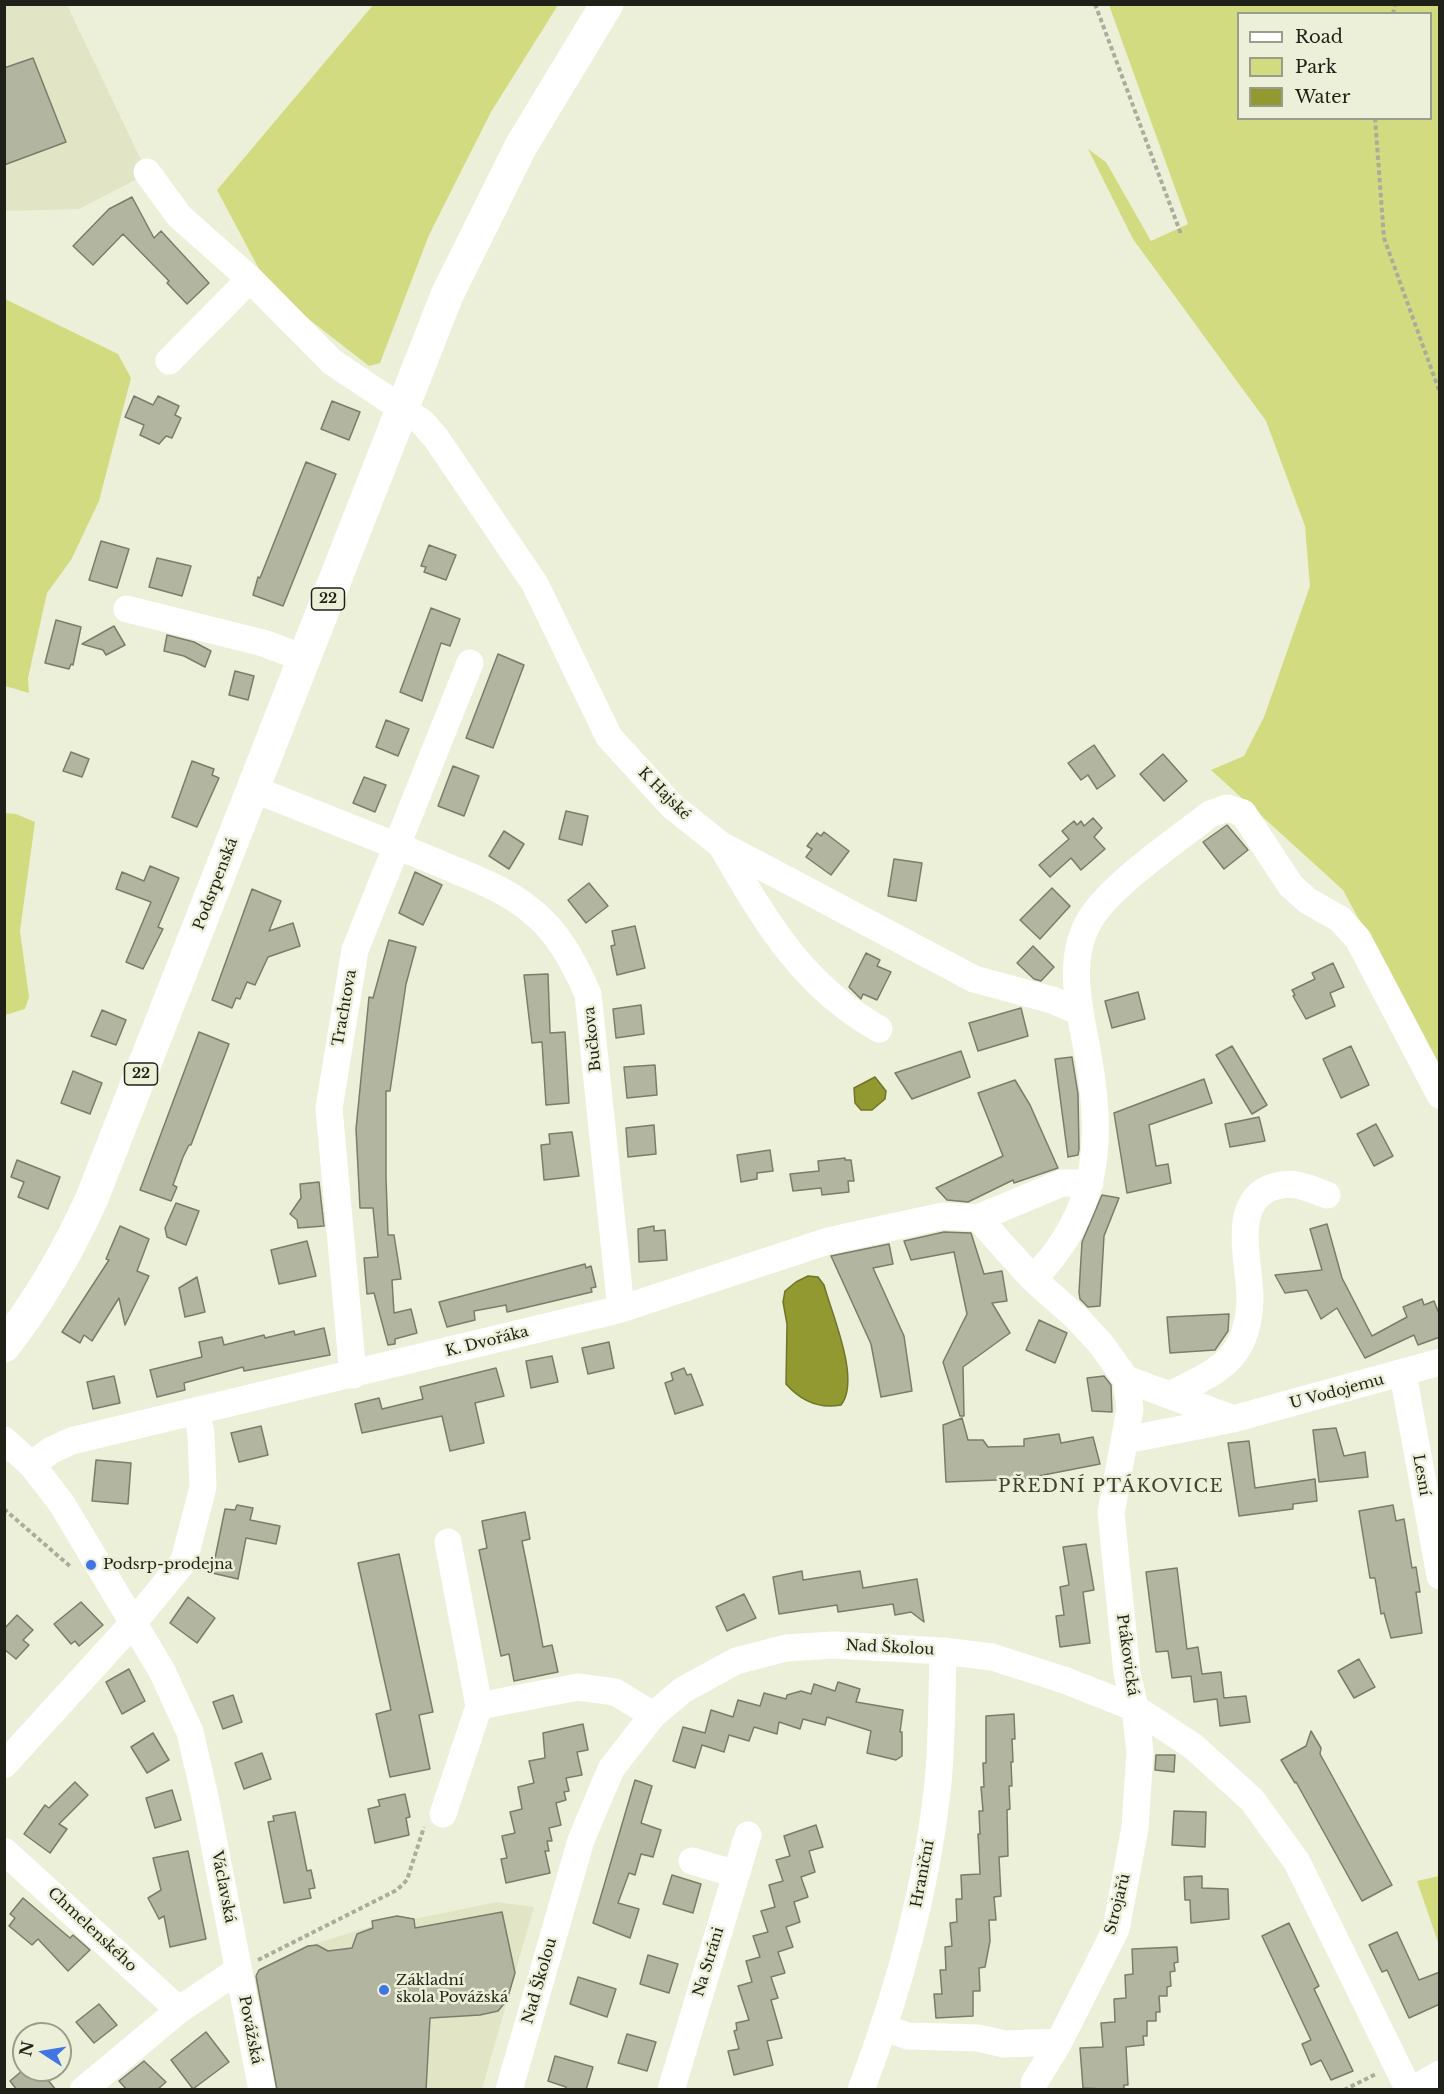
<!DOCTYPE html>
<html>
<head>
<meta charset="utf-8">
<style>
	body { margin:0 }
	#map { position:relative; width:1444px; height:2094px; overflow:hidden; background:#edf0d9; font-family:"Libre Baskerville",serif }
	canvas { display:block }
	.frame { position:absolute; inset:0; border:6px solid #1f2018; pointer-events:none }
	.legend { position:absolute; left:1237px; top:12px; width:195px; height:108px; box-sizing:border-box; background:#edf0d9; border:2px solid #9b9d8c; margin:0; padding:8px 10px; list-style:none; font-size:18px; color:#1f2018 }
	.legend li { display:flex; align-items:center; gap:12px; height:30px }
	.legend b { width:30px; border:2px solid #9b9d8c }
	.north { position:absolute; left:12px; top:2022px; width:60px; height:60px; box-sizing:border-box; background:#edf0d9; border:2px solid #9b9d8c; border-radius:50%; rotate:282deg; font-size:16px; font-weight:700; line-height:24px; text-align:center; color:#1f2018 }
	.north::after { content:''; display:block; margin:auto; width:21px; height:27px; background:#4175e6; clip-path:polygon(50% 0,100% 100%,50% 72%,0 100%) }
</style>
</head>
<body>
<div id="map">
<canvas width="1444" height="2094"></canvas>
<div class="frame"></div>
<ul class="legend">
<li><b style="height:8px;background:#fff"></b>Road</li>
<li><b style="height:16px;background:#d3db80"></b>Park</li>
<li><b style="height:16px;background:#929930"></b>Water</li>
</ul>
<div class="north">N</div>
</div>
<script>
const g = document.querySelector('canvas').getContext('2d');
g.lineJoin = 'round';
function paint(path, color) {
  g.fillStyle = color;
  g.fill(path, 'evenodd');
}
function stroke(path, color, width, dash) {
  g.strokeStyle = color;
  g.lineWidth = width;
  g.lineCap = dash ? 'butt' : 'round';
  g.setLineDash(dash || []);
  g.stroke(path);
}
function write(font, color, halo, rows, align = 'center') {
  g.font = font + ' "Libre Baskerville",serif';
  g.lineWidth = 5;
  g.setLineDash([]);
  g.textBaseline = 'middle';
  g.strokeStyle = halo;
  g.fillStyle = color;
  for (const [text, x, y, turn = 0] of rows) {
    g.save();
    g.translate(x, y);
    g.rotate((+turn || 0) * Math.PI / 180);
    g.textAlign = isNaN(turn) ? turn : align;
    if (halo) g.strokeText(text, 0, 0);
    g.fillText(text, 0, 0);
    g.restore();
  }
}
paint(new Path2D(`
	M4,5H67L143,164L139,178L79,209L5,211Z
	M497,1902L534,1907L482,2089H276L255,1980L259,1970L308,1946L372,1926V1921L397,1916L414,1919Z`), '#e1e5c6');
paint(new Path2D(`
	M373,5H558L491,112L429,235L380,363L369,366L297,310L260,271L217,190Z
	M1109,5H1439V1069L1343,890L1211,770L1244,756L1264,717L1310,586L1305,526L1266,421L1133,239L1088,149L1106,162L1151,241L1188,224ZM1238,14H1430V118H1238Z
	M5,299L118,354L131,378L99,501L71,560L47,593L28,678L29,693L5,686Z
	M4,813L16,814L35,822L20,931L29,997L25,1009L5,1015Z
	M1439,1876H1440L1439,1945L1417,1881Z`), '#d3db80');
const water = new Path2D(`
	M875,1077L886,1091L885,1099L872,1110H861L855,1103L854,1088Z
	M808,1276L818,1277L824,1285C832,1315 861,1380 841,1405C819,1409 801,1401 786,1384L787,1324L783,1302L785,1291L796,1282Z`);
paint(water, '#929930');
stroke(water, '#707529', 1.5);
const building = new Path2D(`
	M33,58L66,142L4,165V68Z
	M132,197L154,238L161,231L209,283L187,304L167,283L169,281L123,234L93,265L73,246L109,209Z
	M134,396L153,405L158,396L179,406L175,415L181,418L172,438L166,436L159,444L140,435L144,425L125,417Z
	M332,401L360,412L349,440L321,429Z
	M306,462L336,474L283,606L253,595L258,577L260,578Z
	M101,541L129,549L117,588L89,580Z
	M429,545L456,555L446,580L424,572L426,567L421,566Z
	M157,558L191,566L182,596L149,587Z
	M431,608L460,619L450,646L441,643L422,701L400,692Z
	M56,620L81,627L73,665L71,664L69,669L45,663Z
	M114,626L125,645L106,655L103,650L82,644Z
	M167,635L194,642L211,651L205,667L184,656L164,651Z
	M498,654L524,665L493,748L466,738Z
	M235,671L254,676L248,700L229,695Z
	M386,720L409,729L398,756L376,747Z
	M1094,745L1115,776L1097,789L1088,775L1081,780L1068,763Z
	M71,752L89,759L82,777L63,771Z
	M1163,754L1187,781L1164,801L1140,774Z
	M192,761L214,769L212,775L219,778L197,827L172,817Z
	M453,766L479,776L464,816L438,806Z
	M364,777L386,785L375,812L353,803Z
	M566,811L588,816L582,845L559,839Z
	M1093,818L1102,828L1094,837L1105,849L1081,870L1071,858L1050,877L1039,865L1069,839L1062,831L1074,821L1077,825L1081,821L1084,826Z
	M1227,825L1248,850L1224,869L1203,842Z
	M504,831L524,844L509,869L489,856Z
	M824,832L849,851L831,875L806,857L812,849L807,846L817,833L821,836Z
	M894,859L922,863L916,901L888,896Z
	M150,866L179,878L158,927L163,929L143,969L126,962L151,902L116,889L122,872L144,881Z
	M415,872L442,885L423,925L399,913Z
	M589,883L608,906L586,923L568,900Z
	M1052,888L1070,906L1040,939L1020,920Z
	M252,889L281,901L269,931L293,923L300,946L268,957L255,985L247,982L240,999L236,998L232,1008L212,1000Z
	M635,926L645,968L617,975L611,946L615,945L612,931Z
	M389,940L416,947L406,984L390,1091H386V1178L388,1235H394L401,1279L392,1280L394,1313L411,1309L417,1333L395,1339V1344L388,1345L374,1293L367,1294L364,1258L378,1257L373,1208H360L356,1129L369,997L373,998Z
	M1033,946L1054,967L1041,981L1034,979L1017,963Z
	M866,953L880,960L877,966L891,972L877,1000L863,994L861,999L849,987Z
	M1333,963L1344,987L1330,993L1335,1006L1306,1019L1293,996L1295,995L1292,990L1315,979L1312,973Z
	M548,974L550,1033L565,1032L569,1103L546,1105L542,1042L532,1043L524,975Z
	M1138,992L1145,1019L1112,1028L1105,1001Z
	M641,1005L644,1034L616,1038L613,1009Z
	M1021,1008L1028,1036L978,1051L969,1023Z
	M102,1010L126,1020L116,1045L91,1036Z
	M199,1032L229,1044L191,1145H189L183,1157L173,1185L177,1187L171,1201L140,1190Z
	M1232,1046L1267,1105L1252,1114L1216,1055Z
	M1351,1046L1369,1085L1341,1098L1323,1059Z
	M961,1051L970,1077L912,1099L895,1073Z
	M1072,1057L1078,1094L1079,1149L1078,1155L1068,1157L1055,1059Z
	M655,1065L657,1095L627,1098L624,1067Z
	M73,1071L102,1083L90,1114L61,1103Z
	M1204,1079L1212,1103L1149,1125L1156,1166L1168,1164L1171,1183L1127,1193L1114,1113Z
	M1015,1080L1030,1105L1058,1168L1014,1183L1013,1180L968,1202L947,1200L936,1188L1003,1156L978,1093Z
	M1259,1117L1265,1141L1230,1147L1225,1124Z
	M1376,1124L1393,1156L1374,1166L1357,1134Z
	M654,1125L656,1154L628,1157L626,1128Z
	M572,1132L579,1176L544,1180L541,1145L550,1144L549,1134Z
	M770,1150L773,1171L757,1173V1179L741,1182L737,1155Z
	M845,1158V1160H851L854,1181H848L849,1192L822,1195L821,1188L793,1191L790,1174L819,1171L818,1161Z
	M17,1160L60,1177L48,1209L18,1197L24,1182L11,1177Z
	M319,1182L324,1226L298,1228L297,1220L290,1214L301,1198L300,1184Z
	M1102,1195L1119,1198L1104,1236L1100,1306L1088,1307L1080,1299L1079,1292L1082,1242Z
	M176,1203L199,1211L186,1245L167,1237L165,1228Z
	M1327,1224L1342,1278L1372,1336L1407,1317L1403,1307L1422,1299L1424,1305L1434,1301L1440,1316V1337L1418,1345L1414,1335L1365,1358L1337,1308L1321,1319L1307,1290L1285,1293L1275,1275L1322,1270L1310,1229Z
	M120,1226L149,1239L137,1271L149,1276L125,1325L119,1298L92,1341L84,1335L80,1343L62,1332L109,1260L106,1259Z
	M654,1226V1231L665,1230L667,1260L639,1262L638,1229Z
	M944,1232L971,1233L984,1274L1002,1271L1007,1301L992,1303L1010,1333L963,1367L964,1416H960L943,1362L967,1314L954,1252L911,1260L904,1241Z
	M307,1241L316,1276L279,1284L271,1250Z
	M889,1244L893,1264L873,1268L904,1336L912,1391L881,1397L871,1344L831,1256Z
	M585,1264L586,1268L591,1266L596,1287L591,1288L592,1292L507,1312L506,1305L474,1311L475,1320L447,1327L439,1302Z
	M197,1277L205,1312L185,1317L179,1288Z
	M1229,1314L1228,1331L1215,1350L1170,1353L1167,1317Z
	M1039,1320L1067,1333L1055,1363L1026,1350Z
	M324,1328L330,1355L244,1371L243,1367L184,1383L185,1390L157,1397L150,1370L202,1357L199,1342L222,1337L224,1345L264,1335L265,1338L294,1331L295,1335Z
	M609,1342L614,1368L588,1374L582,1348Z
	M552,1356L558,1382L531,1388L526,1361Z
	M496,1368L504,1396L475,1403L484,1443L450,1451L442,1416L362,1433L355,1404L379,1398L382,1409L423,1399L420,1387Z
	M684,1368L687,1375L691,1374L703,1405L675,1414L665,1383L673,1380L671,1373Z
	M114,1376L120,1403L93,1409L87,1382Z
	M1104,1376L1111,1385L1112,1412L1092,1411L1087,1378Z
	M962,1418L968,1440H983L988,1447L1024,1446V1439L1059,1434L1061,1443L1093,1437L1100,1464L1023,1479L946,1482L943,1425Z
	M261,1426L268,1455L239,1462L231,1433Z
	M1336,1428L1344,1456L1365,1452L1368,1477L1319,1482L1313,1430Z
	M1249,1441L1255,1488L1315,1479L1317,1501L1293,1504V1509L1239,1516L1228,1443Z
	M96,1460L131,1463L128,1504L92,1501Z
	M237,1505L253,1508L250,1520L280,1526L276,1544L246,1538L238,1579L212,1573L225,1509L235,1510Z
	M1393,1505L1396,1521L1404,1519L1412,1568L1416,1567L1420,1592H1416L1422,1633L1391,1638L1384,1613L1381,1614L1375,1578H1370L1359,1511Z
	M525,1512L530,1539L522,1541L538,1620L543,1647L552,1645L558,1672L514,1681L509,1654L501,1656L479,1550L487,1548L482,1521Z
	M1086,1544L1094,1590L1083,1592L1090,1643L1060,1647L1056,1616L1064,1615L1060,1587L1069,1585L1063,1547Z
	M399,1554L433,1712L419,1715L430,1769L390,1777L376,1714L391,1710L358,1563Z
	M1177,1568L1187,1649L1198,1647L1202,1674L1221,1672L1224,1698L1246,1696L1250,1722L1220,1726L1217,1699L1194,1702L1191,1676L1172,1678L1168,1651L1156,1652L1146,1572Z
	M802,1571L803,1580L860,1571L863,1588L917,1579L924,1622L911,1612L895,1615L893,1604L838,1612L837,1605L779,1614L773,1577Z
	M744,1594L756,1618L727,1631L716,1607Z
	M188,1597L215,1618L197,1643L170,1623Z
	M81,1602L103,1625L79,1646L75,1641L71,1644L54,1624Z
	M17,1615L33,1630L23,1640L29,1645L16,1659L4,1649V1629Z
	M1359,1659L1375,1687L1354,1698L1338,1671Z
	M129,1669L145,1701L122,1714L106,1682Z
	M838,1682L860,1689L856,1702L903,1710L900,1732H902V1756L896,1760L867,1753L871,1731L827,1717L825,1725L803,1719L800,1729L779,1722L777,1734L754,1727L749,1741L729,1735L724,1752L702,1745L695,1768L673,1761L683,1727L705,1733L711,1710L733,1717L738,1700L760,1706L764,1693L786,1699L787,1695L801,1691L811,1694L814,1684L835,1691Z
	M233,1695L242,1722L223,1729L213,1702Z
	M1014,1714L1015,1739H1012L1013,1762H1011L1012,1786H1009L1010,1809L1007,1810L1008,1856L999,1857L1001,1896L994,1897L996,1920H989L990,1941L985,1967L979,1968L980,1991H973V2016L936,2018L934,1994H942L940,1970H946L945,1947L952,1946L950,1923L957,1922L956,1899H962L961,1875L980,1874L978,1834H980L979,1811H983L981,1787H984L983,1763H986V1716Z
	M583,1724L588,1750L577,1752L582,1775L566,1778L569,1791L564,1792L566,1800L556,1803L561,1825L549,1828L552,1841H547L549,1851H545L550,1873L506,1883L501,1859L507,1858L502,1836L515,1833L510,1812L522,1809L518,1787L534,1783L529,1761L545,1758L543,1733Z
	M1311,1731L1321,1748L1320,1754L1392,1885L1362,1901L1296,1782L1295,1783L1281,1760L1306,1746Z
	M153,1733L169,1760L147,1773L131,1747Z
	M262,1753L271,1779L244,1789L235,1763Z
	M1156,1755H1175L1174,1772L1155,1770Z
	M635,1780L652,1786L641,1823L661,1830L653,1857L641,1854L635,1875L629,1873L618,1903L639,1909L630,1938L593,1923Z
	M75,1782L88,1795L59,1824L67,1829L50,1853L24,1834L45,1805L49,1808Z
	M172,1790L181,1820L155,1828L146,1798Z
	M405,1794L410,1817L406,1818L409,1835L375,1843L368,1809L380,1806L378,1800Z
	M1174,1811L1206,1812L1205,1847L1172,1845Z
	M295,1812L307,1871L311,1870L315,1888L309,1889L311,1898L284,1903L268,1822L274,1821L273,1816Z
	M816,1825L823,1847L809,1851L815,1872L801,1877L808,1897L794,1902L800,1922L786,1927L793,1947L778,1952L785,1973L771,1977L778,1998L771,2000L782,2038L767,2041L773,2065L734,2075L728,2051L739,2049L734,2031L737,2030L736,2023L749,2020L738,1986L752,1982L746,1961L760,1957L753,1936L768,1932L761,1911L775,1907L769,1885L783,1881L776,1860L790,1856L784,1836Z
	M188,1851L206,1939L170,1947L164,1916L159,1919L148,1898L161,1890L153,1858Z
	M672,1875L701,1884L693,1913L663,1904Z
	M1202,1876V1888L1228,1889L1229,1919L1191,1923L1190,1900H1185L1184,1877Z
	M23,1898L70,1938L73,1935L90,1950L68,1971L38,1939L32,1945L9,1926L15,1918L10,1914Z
	M502,1912L515,1973L507,2000L498,2011L480,2015L430,2018L426,2090H277L256,1976L259,1970L308,1946L317,1945L328,1951L352,1948L357,1934L373,1928L372,1921L397,1916L414,1919L415,1928Z
	M1289,1923L1319,1986L1314,1989L1353,2071L1331,2080L1321,2060L1311,2065L1302,2044L1311,2040L1262,1936Z
	M1397,1932L1419,1980L1440,1972V2004L1409,2018L1387,1970L1382,1972L1369,1945Z
	M1177,1947L1178,1962L1174,1963L1175,1971L1170,1972L1171,1986L1167,1987V1996H1159L1160,2012H1156V2021H1147V2036H1143L1144,2045L1126,2047L1128,2085H1124V2090L1083,2088L1080,2048L1103,2047L1101,2023L1115,2022L1114,1999L1126,1998L1125,1975L1133,1974L1132,1949Z
	M648,1955L678,1964L669,1993L640,1984Z
	M578,1977L616,1989L607,2017L570,2004Z
	M99,2004L117,2025L94,2043L76,2022Z
	M206,2032L229,2062L193,2089L171,2060Z
	M627,2034L656,2042L647,2071L618,2063Z
	M555,2056L593,2067L586,2090H565L566,2087L548,2081Z
	M144,2061L166,2082L157,2090H127L119,2081Z
	M23,2070H40L56,2090H17L10,2081Z`);
paint(building, '#b2b5a0');
stroke(building, '#7a7d69', 1.5);
stroke(new Path2D(`
	M1095,4L1181,234
	M1393,14L1395,4
	M1375,118L1384,238L1440,393
	M4,1509L72,1568
	M258,1960L397,1890L407,1880L424,1827
	M1344,2090L1376,2074`), '#abad9b', 4, [4.5, 3]);
stroke(new Path2D(`
	M147,172L179,216L250,279
	M169,361L250,279L332,362L422,422L436,438L535,584L609,737L672,806L721,845L974,979L1052,1000L1078,1011
	M127,609L263,643L304,658
	M253,789C314,813 375,837 436,862C468,876 502,887 529,909C558,931 573,961 588,994L621,1309
	M721,845C765,920 801,985 879,1029
	M978,1218L1062,1183H1090
	M1033,1279C1096,1215 1104,1147 1089,1061C1082,1017 1065,966 1088,923C1107,887 1176,841 1210,814L1227,808L1243,813L1291,886L1308,901L1340,919L1358,939L1440,1095
	M1403,1374L1440,1576
	M353,1375L329,1108L355,950L470,663
	M1126,1379L1233,1419
	M1169,1395C1195,1382 1228,1370 1241,1342C1247,1329 1250,1312 1250,1297C1250,1265 1230,1205 1270,1188C1279,1185 1287,1183 1297,1185C1307,1187 1317,1191 1327,1195
	M4,1440L32,1465L62,1504L162,1671L190,1732L205,1797L262,2090
	M1126,1440L1233,1419L1440,1362
	M32,1465L50,1451L71,1441L621,1309L828,1241L943,1216L978,1218L1033,1279L1077,1318L1101,1344L1126,1379L1130,1409L1111,1513L1127,1673L1135,1708L1194,1747L1252,1800L1297,1862L1409,2090
	M479,1706L578,1687L615,1692L653,1715
	M4,1765L134,1622L184,1561L203,1487L201,1434L197,1412
	M443,1814L479,1706L448,1542
	M4,1851L179,2010
	M692,1861L736,1874
	M884,2028L908,2036L978,2038L1004,2044L1059,2042
	M83,2090L179,2010L238,1970
	M509,2090L581,1840L611,1769L653,1715L683,1690L736,1661L786,1648L834,1645L943,1651L992,1657L1064,1680L1135,1708L1140,1752L1135,1828L1116,1929L1059,2042L1034,2083
	M671,2090L748,1835
	M861,2090C899,1990 927,1889 938,1783C942,1740 942,1695 943,1651
	M1412,2090L1440,2074`), '#fff', 27);
stroke(new Path2D(`
	M4,1346C40,1300 68,1251 92,1198L447,295L521,146L607,4`), '#fff', 33);
for (const [x, y, r, color] of [
	[91,1565,6,"#4175e6"],
	[384,1990,6,"#4175e6"]
]) {
  const dot = new Path2D();
  dot.arc(x, y, r, 0, 2 * Math.PI);
  g.fillStyle = color;
  g.fill(dot);
  stroke(dot, '#edf0d9', 2);
}
for (const [x, y, w] of [
	[328,599,33],
	[141,1074,33]
]) {
  const box = new Path2D();
  box.roundRect(x - w / 2, y - 11, w, 22, 4.5);
  g.fillStyle = '#edf0d9';
  g.fill(box);
  stroke(box, '#1f2018', 1.5);
}
write('bold 14px', '#1f2018', null, [
	["22",328,599],
	["22",141,1074]
]);
write('15px', '#1f2018', '#edf0d9', [
	["K Hajské",664,794,45],
	["Podsrpenská",216,884,-69],
	["Trachtova",345,1008,-80],
	["Bučkova",593,1039,-96],
	["K. Dvořáka",487,1342,-14],
	["U Vodojemu",1337,1392,-15],
	["Lesní",1421,1475,80],
	["Nad Školou",890,1648,3],
	["Ptákovická",1127,1655,82],
	["Hraniční",923,1874,-79],
	["Václavská",223,1887,79],
	["Strojařů",1118,1904,-76],
	["Chmelenského",92,1930,43],
	["Na Stráni",709,1962,-73],
	["Nad Školou",540,1981,-74],
	["Povážská",250,2030,79]
]);
write('15px', '#1f2018', '#edf0d9', [
	["Podsrp-prodejna",103,1565],
	["Základní",396,1981],
	["škola Povážská",396,1998]
], 'left');
g.letterSpacing = '1.5px';
write('18px', '#404330', '#edf0d9', [
	["PŘEDNÍ PTÁKOVICE",1111,1487]
]);
g.letterSpacing = '0px';
</script>
</body>
</html>
